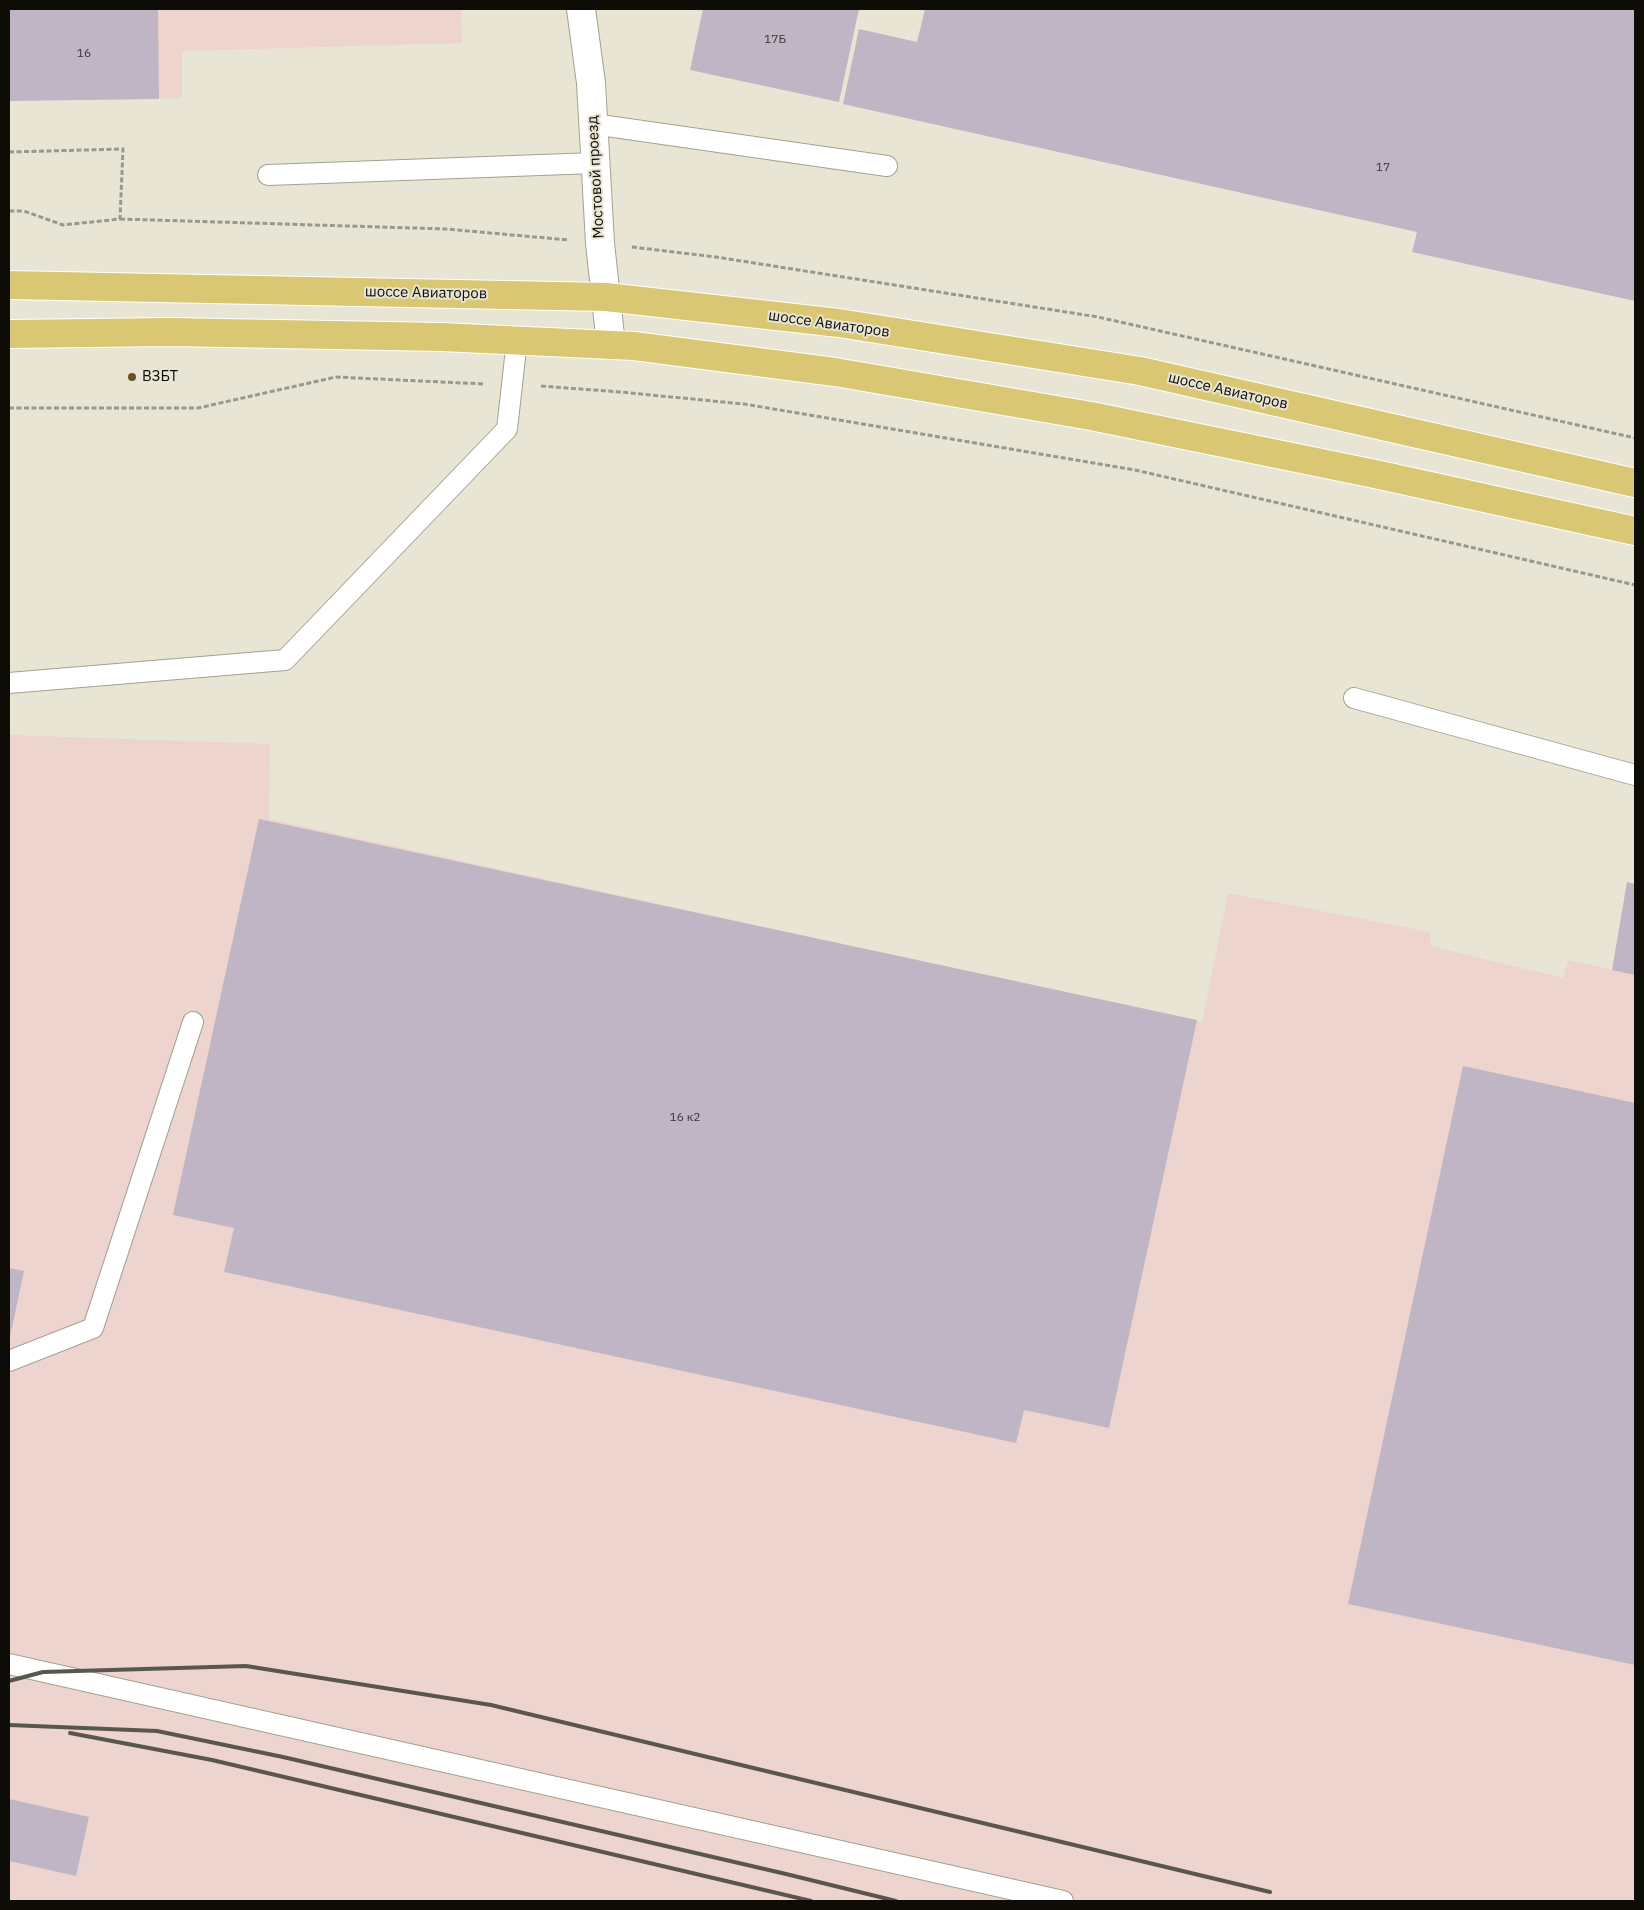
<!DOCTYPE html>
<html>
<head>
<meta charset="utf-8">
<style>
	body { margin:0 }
	#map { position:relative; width:1644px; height:1910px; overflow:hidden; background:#e8e5d4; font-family:"IBM Plex Sans",sans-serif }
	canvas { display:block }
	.frame { position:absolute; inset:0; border:10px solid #0d0c06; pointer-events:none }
</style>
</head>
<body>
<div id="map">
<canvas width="1644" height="1910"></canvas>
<div class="frame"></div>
</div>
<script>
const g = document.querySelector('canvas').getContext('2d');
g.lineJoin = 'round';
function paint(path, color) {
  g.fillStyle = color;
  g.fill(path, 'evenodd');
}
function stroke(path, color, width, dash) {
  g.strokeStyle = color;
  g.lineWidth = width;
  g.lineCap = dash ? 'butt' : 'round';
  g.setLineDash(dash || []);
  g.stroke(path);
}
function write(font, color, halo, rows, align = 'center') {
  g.font = font + ' "IBM Plex Sans",sans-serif';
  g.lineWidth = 4;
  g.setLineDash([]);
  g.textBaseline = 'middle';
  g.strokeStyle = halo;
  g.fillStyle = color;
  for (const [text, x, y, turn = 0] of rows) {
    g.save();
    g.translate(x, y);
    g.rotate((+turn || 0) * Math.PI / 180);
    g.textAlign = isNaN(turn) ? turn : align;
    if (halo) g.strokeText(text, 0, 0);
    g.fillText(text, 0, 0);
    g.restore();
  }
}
paint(new Path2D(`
	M9,9H461L462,43L182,51V98L9,100Z
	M9,735L270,744L269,819L1202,1022L1228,893L1430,932L1431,946L1563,978L1568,960L1612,970L1627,882L1635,884V1901H9Z`), '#eed4ce');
paint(new Path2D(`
	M9,9H158L159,99L9,101Z
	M703,9H859L839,102L690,70Z
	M925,9H1635V301L1412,252L1417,232L843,104L859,29L917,42Z
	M259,819L1197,1020L1109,1428L1024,1410L1016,1443L224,1272L234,1228L173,1215Z
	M1627,882L1635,884V975L1612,970Z
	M1463,1066L1635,1103V1665L1348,1604Z
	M9,1268L24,1271L10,1337H9Z
	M9,1799L89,1817L76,1876L9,1861Z`), '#c0b5c4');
const lane = new Path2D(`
	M593,124L887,166
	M268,175L595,163
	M9,683L285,660L507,429L517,340
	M1354,698L1635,775
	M9,1361L93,1328L193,1022
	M9,1664L1063,1901`);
const street = new Path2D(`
	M581,9L591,83L600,243L611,345`);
const primary = new Path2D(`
	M9,285L606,297L839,323L1140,371L1635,483
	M9,334L170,332L441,337L634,346L835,372L1091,416L1375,474L1635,531`);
stroke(lane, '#a4a190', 22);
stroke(street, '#a4a190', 30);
stroke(primary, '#fff', 30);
stroke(new Path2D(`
	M9,152L123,149L120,219L63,225L24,211H9
	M120,219L446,229L569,240
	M632,247L716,257L1098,317L1635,438
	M541,386L620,392L744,404L1135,470L1635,585
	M9,408H198L336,377L484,384`), '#9a988b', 3, [5, 2.5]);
stroke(lane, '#fff', 20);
stroke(street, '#fff', 28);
stroke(primary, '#dac773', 28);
stroke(new Path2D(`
	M9,1681L43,1672L246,1666L491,1705L1270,1892
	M9,1725L157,1731L283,1757L786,1874L896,1901
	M70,1733L212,1760L811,1901`), '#59574d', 4);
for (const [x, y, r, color] of [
	[132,377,5,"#695222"]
]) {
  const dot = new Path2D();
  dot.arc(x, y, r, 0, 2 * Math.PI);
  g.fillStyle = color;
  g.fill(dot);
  stroke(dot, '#e8e5d4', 2);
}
write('12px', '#3a3636', null, [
	["17Б",775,40],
	["16",84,54],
	["17",1383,168],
	["16 к2",685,1118]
]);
write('15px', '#0d0c06', '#e8e5d4', [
	["Мостовой проезд",596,177,-93],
	["шоссе Авиаторов",426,293,1],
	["шоссе Авиаторов",829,324,8],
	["шоссе Авиаторов",1228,391,13]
]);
write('15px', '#0d0c06', '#e8e5d4', [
	["ВЗБТ",142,377]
], 'left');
</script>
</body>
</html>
